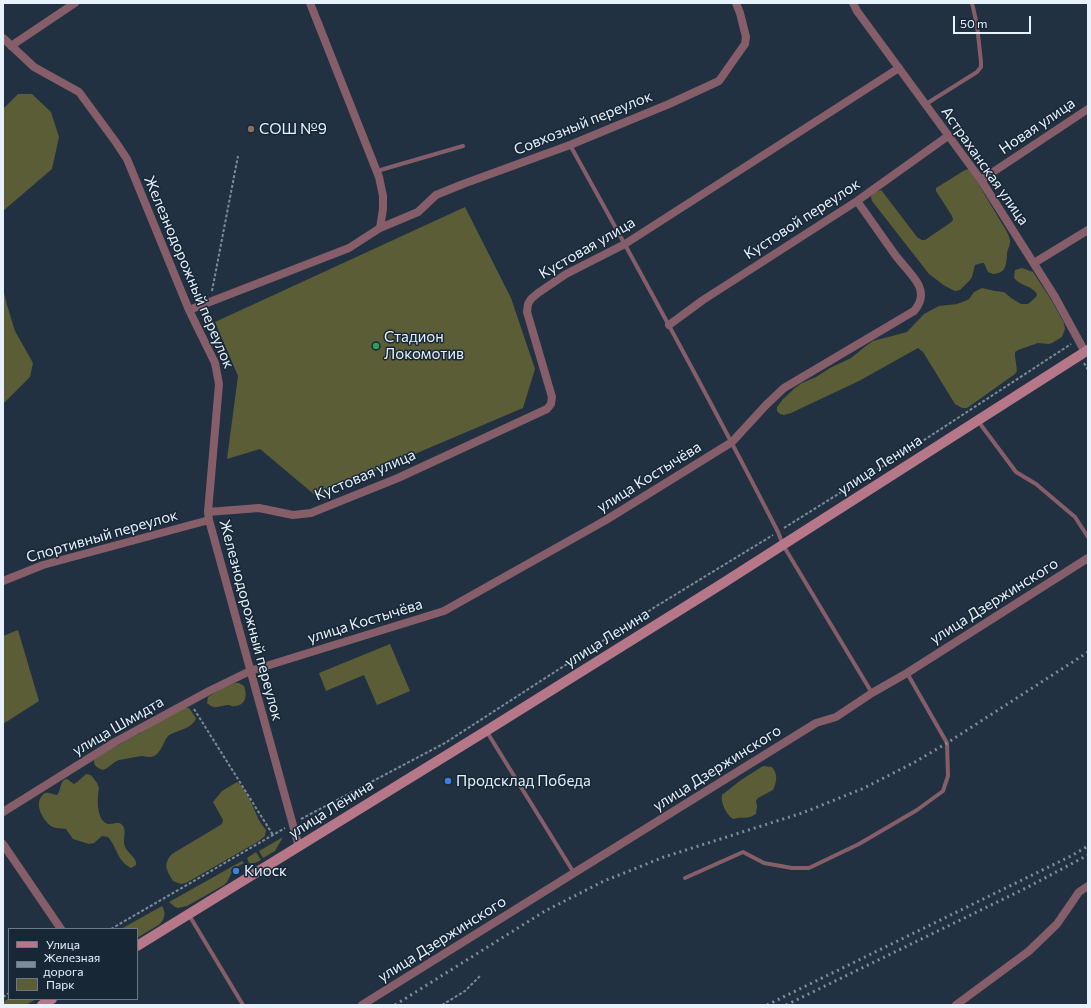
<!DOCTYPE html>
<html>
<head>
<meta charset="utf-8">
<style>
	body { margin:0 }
	#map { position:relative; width:1091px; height:1008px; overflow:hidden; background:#213141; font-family:Commissioner,sans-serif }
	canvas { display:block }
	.frame { position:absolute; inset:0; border:4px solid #e8f2fd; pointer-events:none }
	.legend { position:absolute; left:8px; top:928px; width:130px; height:72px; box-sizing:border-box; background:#172736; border:1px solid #6b7886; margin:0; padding:5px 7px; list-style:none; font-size:12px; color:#e8f2fd }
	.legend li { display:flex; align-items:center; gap:8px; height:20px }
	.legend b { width:20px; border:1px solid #6b7886 }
	.scale { position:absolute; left:953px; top:16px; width:78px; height:18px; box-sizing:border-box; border:2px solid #e8f2fd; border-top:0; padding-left:5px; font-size:12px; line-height:14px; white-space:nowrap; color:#e8f2fd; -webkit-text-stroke:3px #172736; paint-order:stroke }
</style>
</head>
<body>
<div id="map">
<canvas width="1091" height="1008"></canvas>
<div class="frame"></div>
<ul class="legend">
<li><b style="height:5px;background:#b67788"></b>Улица</li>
<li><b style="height:5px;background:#7f8c9a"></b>Железная дорога</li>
<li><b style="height:11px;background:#5a5d35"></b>Парк</li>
</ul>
<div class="scale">50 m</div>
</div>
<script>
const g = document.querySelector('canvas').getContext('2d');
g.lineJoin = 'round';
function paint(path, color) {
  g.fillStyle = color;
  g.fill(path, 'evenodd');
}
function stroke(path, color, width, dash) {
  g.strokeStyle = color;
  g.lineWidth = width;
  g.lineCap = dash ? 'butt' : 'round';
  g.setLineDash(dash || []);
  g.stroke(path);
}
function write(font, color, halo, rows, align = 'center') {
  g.font = font + ' Commissioner,sans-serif';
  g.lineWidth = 3;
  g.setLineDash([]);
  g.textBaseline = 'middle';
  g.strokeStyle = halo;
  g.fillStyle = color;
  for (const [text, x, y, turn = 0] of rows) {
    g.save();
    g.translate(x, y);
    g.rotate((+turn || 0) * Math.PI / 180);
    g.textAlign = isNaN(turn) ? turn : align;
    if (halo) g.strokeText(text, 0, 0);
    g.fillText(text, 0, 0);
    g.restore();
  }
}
paint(new Path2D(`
	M18,94H32L51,112L59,137L52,169L3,211V109Z
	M969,169L972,172C980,186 988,201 997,215C1001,223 1008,231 1010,240C1011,244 1007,250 1007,255C1006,266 1006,273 993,274L988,272L984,263H982L975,265L972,277L970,280L960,290L955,291L945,286L929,274L872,201L871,197C872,193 876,192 881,190L882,191L917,237L922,240H925L950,223L953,220L952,216L936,191V188L965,170Z
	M465,207L511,298L535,369L523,408L316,496L260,449L227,459L238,376L215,322Z
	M1022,268L1033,272L1052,301L1064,323L1065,329L1062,337L1052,343L1049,344L1038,343L1018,350L1015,352V356L1017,371L1015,374L967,408H962L955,404L923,352L918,348L859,381L791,413L784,415L780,414L777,411V407L783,399L795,388L802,383L816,377L830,368L851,358L867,345L873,341L907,332L924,314L939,306L957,304L965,301L969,299L974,292L982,288L995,291L1004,292L1011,298L1021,304H1028L1036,297L1037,294C1031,285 1020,286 1014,278L1015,270Z
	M3,289L7,305L15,331L33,363L30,377L3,404Z
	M18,630L39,701L3,724V636Z
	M390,644L410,691L377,705L364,675L326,691L319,673Z
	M235,683H239L244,686C247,694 247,705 235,706C231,707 233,706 229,705C220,705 215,711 207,703L208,697C216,691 225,687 235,683Z
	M184,708H189L196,718C193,729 176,730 168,736C163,742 161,753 154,756C149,758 145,756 141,756C134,757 127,759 119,760C113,762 109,768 103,770C98,768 93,766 94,760L97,757L134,736L139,734L152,725Z
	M763,766L772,767C778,774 777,782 773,790L758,798L756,801L757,806L756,814C747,820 743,816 733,819C727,815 720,803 722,795L741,780Z
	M86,774L91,775L97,783L99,788C97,798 96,822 109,824C115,824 119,820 123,826C127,832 122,840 125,847C128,853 134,856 136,862V865L131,868C117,861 117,847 108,837L102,836L94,843L89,844L73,839L66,829C61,828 55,829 51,826C43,820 35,806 41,797C42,796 43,794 45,793C49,792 53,795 57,795C62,790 59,780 67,779L74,784L77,782Z
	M237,782C245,786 255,811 259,820C261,824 264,827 266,830L265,836L259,841L186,883L181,884L173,881C167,870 162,865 172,854L222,824L223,820L222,818L213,802L222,791Z
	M283,837L275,851L263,858L259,851Z
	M256,852L261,860C257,862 254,864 249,863L247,858Z
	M242,861L244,863L231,870L232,872L227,882L224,885L187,906L178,908L175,907L169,902Z
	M162,906C166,912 165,919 160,924L137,938V929H121Z
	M9,998V999H36L26,1005H3V1002Z`), '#5a5d35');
stroke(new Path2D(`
	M212,291L238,156
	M1084,363L1088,370
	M784,528L918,444L1071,344
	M194,709L273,835
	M301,819L445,743L655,607L773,535
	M111,929L285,828
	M3,997L9,993
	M442,1005L465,991L480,976`), '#7d8b98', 2, [3, 2]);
stroke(new Path2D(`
	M926,104L977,72L981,67V62L977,25L972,3
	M570,145C641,273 711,401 778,532L783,545L872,693
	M377,171L463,146
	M978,421L1016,472L1036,484L1075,517L1088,537
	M487,732L574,873
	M685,878L743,852L764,863L792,868H809L859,844L917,810L943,791L948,776L947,743L907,673
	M189,915L243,1005`), '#865e69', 4);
stroke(new Path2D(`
	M853,3L857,11L981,180L1055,297L1085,352
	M3,38L34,67L79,92L115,141L127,159L189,310L215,363L219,384L208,512L209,520L299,847
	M11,46L75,3
	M981,180L1088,109
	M380,228L418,212L436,195L463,184L570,145L669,104L719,81L740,51L745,44L746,37L740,13L736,3
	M1034,263L1088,230
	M189,310L349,248L380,228L383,209V196L379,177L310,3
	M669,325L703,300L857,201L948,136
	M208,512L259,508L293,515L311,513L398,478L547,409L551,404L552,397L527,312L528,304L531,299L538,293L566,274L625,244L899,68
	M3,581L43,565L209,520
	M3,812L115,742L209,691L250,671L444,611L606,520L732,442L766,405L784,388L914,311C921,303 923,295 919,286C916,278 902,264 896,256C883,238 870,219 857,201
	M3,844L61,929
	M362,1005L574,873L816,723L836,717L872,693L907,673L1088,558
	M956,1005L1029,951L1057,924L1079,892L1088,886`), '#865e69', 8);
stroke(new Path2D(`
	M137,946L486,731L720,585L1088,350
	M42,1005L52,999`), '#b67788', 10);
stroke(new Path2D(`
	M395,1005L545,911L604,881L664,857L802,813L862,789L915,762L947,743L1088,652
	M767,1005L1071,856L1088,846
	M786,1005L1026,888L1088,855`), '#7f8c9a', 3, [2, 4]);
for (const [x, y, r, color] of [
	[251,129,4,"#8d6e63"],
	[376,346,4,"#2e9e5b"],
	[448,781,4,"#3f7fe0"],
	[236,871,4,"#3f7fe0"]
]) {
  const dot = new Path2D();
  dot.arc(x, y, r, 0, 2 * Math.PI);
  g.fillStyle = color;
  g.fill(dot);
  stroke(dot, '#172736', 1.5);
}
write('15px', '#e8f2fd', '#172736', [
	["Совхозный переулок",583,123,-22],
	["Новая улица",1037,126,-34],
	["Астраханская улица",985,166,55],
	["Кустовой переулок",802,219,-33],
	["Кустовая улица",587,248,-30],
	["Железнодорожный переулок",189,272,67],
	["улица Ленина",880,465,-33],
	["Кустовая улица",365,475,-23],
	["улица Костычёва",649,477,-32],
	["Спортивный переулок",102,536,-16],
	["улица Дзержинского",994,601,-32],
	["Железнодорожный переулок",251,620,75],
	["улица Костычёва",365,621,-17],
	["улица Ленина",607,638,-32],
	["улица Шмидта",118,726,-30],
	["улица Дзержинского",717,768,-32],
	["улица Ленина",331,809,-32],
	["улица Дзержинского",442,939,-32]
]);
write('15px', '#e8f2fd', '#172736', [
	["СОШ №9",259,129],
	["Стадион",384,337],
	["Локомотив",384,354],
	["Продсклад Победа",456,781],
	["Киоск",244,871]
], 'left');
</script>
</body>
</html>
